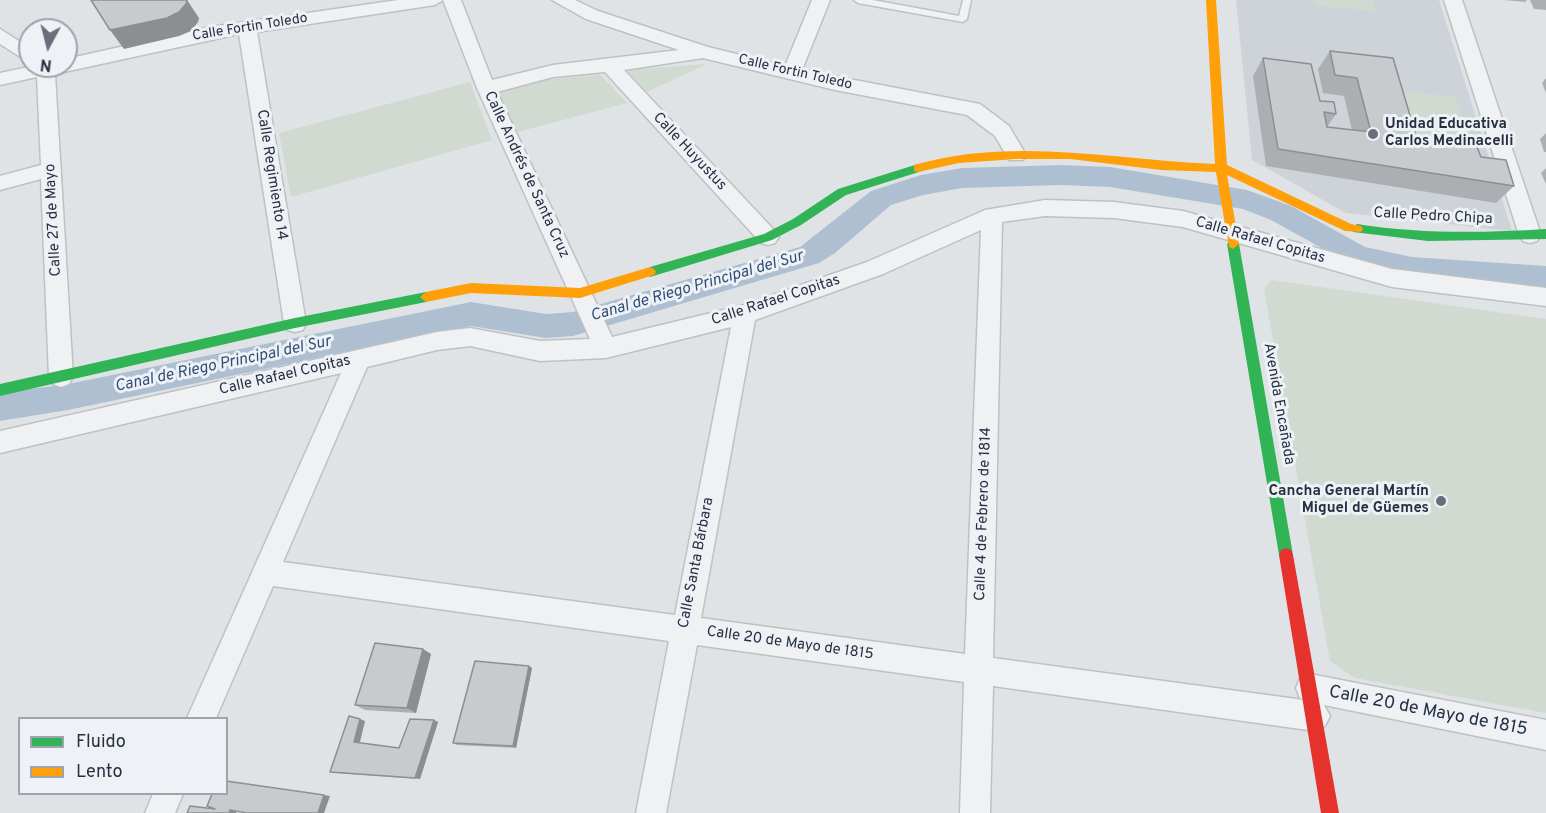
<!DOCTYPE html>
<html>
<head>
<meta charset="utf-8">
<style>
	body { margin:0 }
	#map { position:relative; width:1546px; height:813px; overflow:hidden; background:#e0e3e6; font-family:Overpass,sans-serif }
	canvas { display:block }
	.legend { position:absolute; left:18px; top:717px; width:210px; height:78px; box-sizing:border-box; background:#eef1f6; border:2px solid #9ea4ad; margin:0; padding:8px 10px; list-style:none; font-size:18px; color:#273040 }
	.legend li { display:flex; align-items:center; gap:12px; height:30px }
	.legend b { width:30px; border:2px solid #9ea4ad }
	.north { position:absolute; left:18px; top:18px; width:60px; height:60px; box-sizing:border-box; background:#eef1f6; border:2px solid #9ea4ad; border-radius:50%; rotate:187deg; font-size:16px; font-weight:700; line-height:24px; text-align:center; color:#273040 }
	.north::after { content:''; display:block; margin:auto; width:21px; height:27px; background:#686f7a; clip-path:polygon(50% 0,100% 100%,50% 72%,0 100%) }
</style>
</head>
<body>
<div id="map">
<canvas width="1546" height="813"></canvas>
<ul class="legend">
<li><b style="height:8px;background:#30b455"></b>Fluido</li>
<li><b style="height:8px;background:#ff9f0a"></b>Lento</li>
</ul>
<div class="north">N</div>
</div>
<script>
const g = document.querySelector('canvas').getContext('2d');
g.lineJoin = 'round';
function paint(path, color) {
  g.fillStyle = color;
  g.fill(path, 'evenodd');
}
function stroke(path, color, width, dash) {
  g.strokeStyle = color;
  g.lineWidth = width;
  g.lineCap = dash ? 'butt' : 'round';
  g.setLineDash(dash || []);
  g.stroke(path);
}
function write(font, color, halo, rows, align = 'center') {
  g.font = font + ' Overpass,sans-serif';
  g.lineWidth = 6;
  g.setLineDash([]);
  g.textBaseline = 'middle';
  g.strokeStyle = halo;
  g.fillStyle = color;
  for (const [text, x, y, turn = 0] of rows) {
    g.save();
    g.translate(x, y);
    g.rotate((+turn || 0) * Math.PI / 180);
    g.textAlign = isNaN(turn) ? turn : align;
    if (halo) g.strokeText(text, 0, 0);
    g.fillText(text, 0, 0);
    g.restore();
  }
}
paint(new Path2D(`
	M1236,0H1439L1512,231L1346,213L1252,160Z`), '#ced2d9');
paint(new Path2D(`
	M1315,0H1372L1376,11L1317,6Z
	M707,64L647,92L627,70Z
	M601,75L627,103L514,133L498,92L549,79Z
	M470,82L492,140L291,197L279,133Z
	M1400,91L1456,97L1473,150L1415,143Z
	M1272,280L1546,319V713L1355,678L1330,661L1264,289Z`), '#d1dad1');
paint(new Path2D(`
	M1061,165L1110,167L1247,190L1291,206L1365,247L1412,257L1546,266V288L1412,279L1358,268L1271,220L1243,209L1110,187L1061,185L962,188L923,195L891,205L835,253L819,263L573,336L546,338L471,326L68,410L0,421V393L68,384L471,302L546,314L573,312L800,247L871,191L921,175L962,168Z`), '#aebfd2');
const lane = new Path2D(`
	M854,0H873L959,16L963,0H971L967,19L963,22L858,3Z`);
const street = new Path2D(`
	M398,0H461L492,80L553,65L679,50L586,19L552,0H575L598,11L708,47L785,66L812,0H830L802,70L980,104L1009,126L1026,155L1023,160H1009L995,136L967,115L835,90L703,58L624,70L775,231L779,237L775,243L768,245L761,243L605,72L553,77L497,92L612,337L744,305L867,262L985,210L1045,200L1114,202L1183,211L1392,269L1546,288V306L1392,287L1183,227L1114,218L1045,216L1002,222L993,658L1304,700L1300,698L1296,688L1300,678L1310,674L1546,720V750L1324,705L1330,716L1325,726L1315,731L993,686L990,813H960L964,682L697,645L666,813H636L669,641L273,586L216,718H187L341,373L0,453V431L437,332L470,328L540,341L590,339L477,88L443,0L435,5L257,32L306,323L303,330L295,332L287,330L284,323L239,34L55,74L73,377L69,384L61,387L53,384L49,377L41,179L0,190V176L41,165L37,77L0,85V73L33,66H66V59L210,27ZM981,230L965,654L701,618L755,320L883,274ZM731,327L675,615L283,562L367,367L437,350L470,346L540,361L606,358Z
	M1444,0H1462L1541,235L1537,241L1530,243L1523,241L1519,235Z
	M0,29L30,48V63L0,44Z
	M153,794H183L175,813H145Z`);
stroke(lane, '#bec1c4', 3);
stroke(street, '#bec1c4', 3);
paint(lane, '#f0f1f3');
paint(street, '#f0f1f3');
paint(new Path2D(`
	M918,164L922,165V171L846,195L801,225L772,240L650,277L644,272L650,267L764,234L793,219L838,189Z
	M1357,224C1420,234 1482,233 1546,229V239L1428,241L1353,232L1351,229Z
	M1233,239L1239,244L1293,555L1291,560L1286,562L1281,560L1279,555L1227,244Z
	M426,292L432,297L426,302L295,328L0,396V384L295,318Z`), '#30b455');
paint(new Path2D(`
	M1206,0H1216L1227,165L1351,224L1361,226L1363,229L1361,232L1345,231L1227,175L1239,244L1233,249L1229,247L1216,172L1161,170L1070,159H1016L959,163L918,172L914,171V165C1013,136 1115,160 1215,164Z
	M650,267L654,269L656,272L654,275L580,298L471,293L426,302L420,297L426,292L471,283L580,288Z`), '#ff9f0a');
paint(new Path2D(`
	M1286,548L1291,550L1293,555L1339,813H1321L1279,555L1281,550Z`), '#e5322d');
paint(new Path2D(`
	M1504,0H1527L1525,2Z
	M1530,0H1546V10L1534,9Z
	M1330,51L1417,139L1481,157L1514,186L1496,203L1266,166L1253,76L1263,58L1336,114L1327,127L1352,130L1344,96L1323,93L1318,69Z
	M1546,78V93L1542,83Z
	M1546,133V152H1544L1540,139Z
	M1546,168V184L1541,173Z
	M431,654L416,713L365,710L355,705Z
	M529,666L532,668L516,748L457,745L453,743Z
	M434,720L438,722L420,779L335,773L330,772L365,721L360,743L399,748Z`), '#acafb1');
paint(new Path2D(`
	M187,0L199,18L198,22L191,31L179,36L124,49L110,30Z
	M423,649L431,654L416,713L407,708Z
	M529,666L532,668L516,748L513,746Z
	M360,719L365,721L359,744L354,742Z
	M434,720L438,722L420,779L415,778Z
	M324,795L330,796L324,813H318Z
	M230,810L237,811L236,813H229Z`), '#8c8e90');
const building = new Path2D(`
	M91,0H187L186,4L179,12L167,18L110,30Z
	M1330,51L1393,58L1417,139L1477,147L1481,157L1506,160L1514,186L1278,149L1263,58L1311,64L1320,101L1334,102L1336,114L1324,112L1327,127L1371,132L1357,78L1335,75Z
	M375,643L423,649L407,708L355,705Z
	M475,661L529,666L513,746L453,743Z
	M349,716L360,719L354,742L399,748L410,719L434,720L415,778L330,772Z
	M226,781L324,795L318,813H247L230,810L229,813H187L190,806L215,809L207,806L212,794H226Z`);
paint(building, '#c8cbce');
stroke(building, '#8c8e90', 1.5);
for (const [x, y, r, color] of [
	[1373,134,6,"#686f7a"],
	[1441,501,6,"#686f7a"]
]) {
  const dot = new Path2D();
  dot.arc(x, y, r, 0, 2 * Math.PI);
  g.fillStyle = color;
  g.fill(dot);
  stroke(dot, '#eef1f6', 2);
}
write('14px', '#273040', '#eef1f6', [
	["Calle Fortin Toledo",250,28,-9],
	["Calle Fortin Toledo",795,73,13]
]);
write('bold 15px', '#273040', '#eef1f6', [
	["Unidad Educativa",1385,125],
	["Carlos Medinacelli",1385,142],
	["Cancha General Martín",1429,492,"right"],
	["Miguel de Güemes",1429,509,"right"]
], 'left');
write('15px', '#273040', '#eef1f6', [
	["Calle Huyustus",689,152,47],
	["Calle Regimiento 14",271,175,81],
	["Calle Andrés de Santa Cruz",526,175,65],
	["Calle Pedro Chipa",1433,217,3],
	["Calle 27 de Mayo",54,220,-93],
	["Calle Rafael Copitas",1260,241,16],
	["Calle Rafael Copitas",776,301,-18],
	["Calle Rafael Copitas",285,376,-13],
	["Avenida Encañada",1278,404,80],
	["Calle 4 de Febrero de 1814",984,514,-88],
	["Calle Santa Bárbara",697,563,-79],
	["Calle 20 de Mayo de 1815",790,644,8]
]);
write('italic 16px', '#2f4f75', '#eef1f6', [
	["Canal de Riego Principal del Sur",697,287,-16],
	["Canal de Riego Principal del Sur",223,365,-12]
]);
write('18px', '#273040', '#eef1f6', [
	["Calle 20 de Mayo de 1815",1428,712,11]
]);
</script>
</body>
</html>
